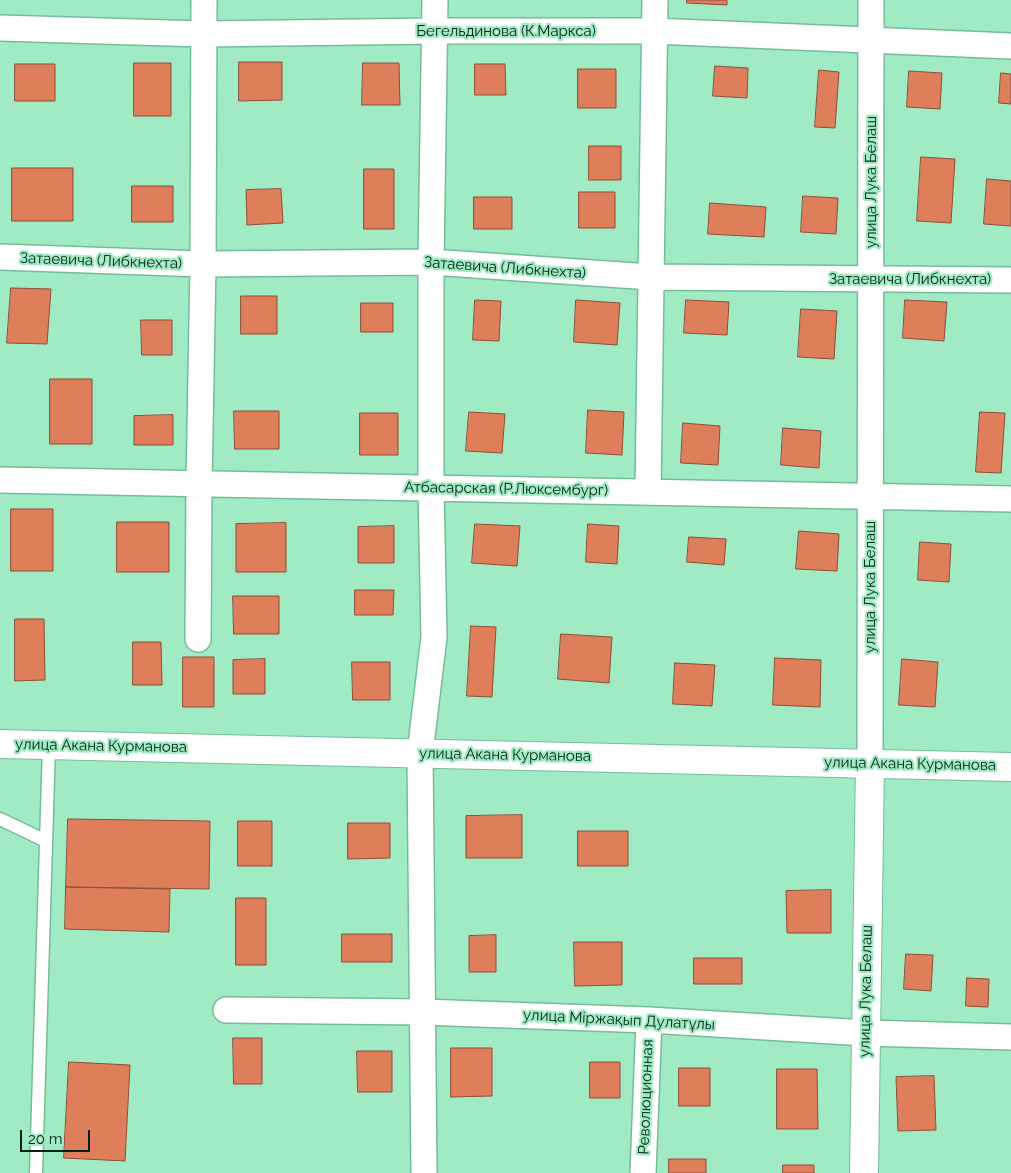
<!DOCTYPE html>
<html>
<head>
<meta charset="utf-8">
<style>
	body { margin:0 }
	#map { position:relative; width:1011px; height:1173px; overflow:hidden; background:#a1ebc4; font-family:Raleway,sans-serif }
	canvas { display:block }
	.scale { position:absolute; left:20px; top:1130px; width:70px; height:22px; box-sizing:border-box; border:2px solid #032214; border-top:0; padding-left:6px; font-size:15px; line-height:18px; white-space:nowrap; color:#032214; -webkit-text-stroke:4px #a1ebc4; paint-order:stroke }
</style>
</head>
<body>
<div id="map">
<canvas width="1011" height="1173"></canvas>
<div class="scale">20 m</div>
</div>
<script>
const g = document.querySelector('canvas').getContext('2d');
g.lineJoin = 'round';
function paint(path, color) {
  g.fillStyle = color;
  g.fill(path, 'evenodd');
}
function stroke(path, color, width, dash) {
  g.strokeStyle = color;
  g.lineWidth = width;
  g.lineCap = dash ? 'butt' : 'round';
  g.setLineDash(dash || []);
  g.stroke(path);
}
function write(font, color, halo, rows, align = 'center') {
  g.font = font + ' Raleway,sans-serif';
  g.lineWidth = 4.5;
  g.setLineDash([]);
  g.textBaseline = 'middle';
  g.strokeStyle = halo;
  g.fillStyle = color;
  for (const [text, x, y, turn = 0] of rows) {
    g.save();
    g.translate(x, y);
    g.rotate((+turn || 0) * Math.PI / 180);
    g.textAlign = isNaN(turn) ? turn : align;
    if (halo) g.strokeText(text, 0, 0);
    g.fillText(text, 0, 0);
    g.restore();
  }
}
const building = new Path2D(`
	M687,0H727V5L687,3Z
	M239,62H282V100L239,101Z
	M134,63H171V116H134Z
	M363,63H399L400,105H362Z
	M15,64H55V101H15Z
	M475,64H505L506,95H475Z
	M715,66L748,68L747,98L713,96Z
	M578,69H616V108H578Z
	M819,70L839,72L835,128L815,127Z
	M909,71L942,73L940,109L907,107Z
	M1001,73L1011,74V104L999,103Z
	M589,146H621V180H589Z
	M921,157L955,159L951,223L917,221Z
	M12,168H73V221H12Z
	M364,169H394V229H364Z
	M987,179L1011,181V226L984,224Z
	M132,186H173V222H132Z
	M281,189L283,223L247,225L246,190Z
	M579,192H615V228H579Z
	M803,196L838,198L836,234L801,232Z
	M474,197H512V229H474Z
	M710,203L766,207L764,237L708,234Z
	M11,288L51,289L47,344L7,343Z
	M241,296H277V334H241Z
	M475,300L501,301L499,341L473,340Z
	M576,300L620,303L617,345L574,342Z
	M686,300L729,302L727,335L684,333Z
	M905,300L947,302L944,341L903,338Z
	M361,303H393V332H361Z
	M801,309L837,311L834,359L798,357Z
	M141,320H172V355H142Z
	M50,379H92V444H50Z
	M588,410L624,412L622,455L586,453Z
	M234,411H279V449H235Z
	M469,412L505,414L502,453L466,451Z
	M980,412L1005,413L1001,473L976,472Z
	M360,413H398V455H360Z
	M173,415V445H134V416Z
	M683,423L720,426L718,465L681,463Z
	M783,428L821,431L819,468L781,465Z
	M11,509H53V571H11Z
	M117,522H169V572H117Z
	M286,523V572H236V524Z
	M475,524L520,526L517,566L472,563Z
	M588,524L619,526L617,564L586,562Z
	M394,526V563H358V527Z
	M799,531L839,534L837,571L796,569Z
	M689,537L726,539L724,565L687,562Z
	M920,542L951,544L949,582L918,580Z
	M355,590H394L393,615H355Z
	M233,596H279V634H234Z
	M15,619H44L45,680L15,681Z
	M471,626L496,627L492,697L467,696Z
	M561,634L612,637L609,683L558,679Z
	M133,642H161L162,685H133Z
	M183,657H214V707H183Z
	M775,658L821,660L820,707L773,705Z
	M265,659V694H233V660Z
	M902,659L938,662L935,707L899,705Z
	M352,662H390V700H353Z
	M675,663L715,665L712,706L673,704Z
	M522,815V858H466V816Z
	M68,819L210,821L209,889L66,887Z
	M238,821H272V866H238Z
	M348,823H390V858L348,859Z
	M578,831H628V866H578Z
	M66,887L170,889L169,932L65,929Z
	M831,890V933H787L786,891Z
	M236,898H266V965H236Z
	M342,934H392V962H342Z
	M496,935V972H469V936Z
	M574,942H622V985L575,986Z
	M906,954L933,955L931,991L904,989Z
	M694,958H742V984H694Z
	M967,978L989,979L988,1007L966,1006Z
	M233,1038H262V1084H234Z
	M451,1048H492V1096L451,1097Z
	M357,1051H392V1092H358Z
	M69,1062L130,1065L125,1161L64,1158Z
	M590,1062H620V1098H590Z
	M679,1068H710V1106H679Z
	M777,1069H817L818,1129H777Z
	M934,1076L936,1130L898,1131L896,1077Z
	M669,1159H706V1173H669Z
	M783,1165H814V1173H783Z`);
paint(building, '#de7e5b');
stroke(building, '#8d4e37', 1);
const lane = new Path2D(`
	M0,819L46,841
	M36,1173L49,745`);
const street = new Path2D(`
	M0,28L203,34L434,31H654L1011,46
	M0,257L203,264L431,262L651,277L1011,280
	M0,480L1011,499
	M648,492L655,0
	M198,639L199,484L203,264L204,0
	M870,763L871,0
	M226,1010L422,1012L649,1020L866,1033L1011,1037
	M424,1173L420,753L434,637L431,488V262L435,0
	M643,1173L649,1020`);
const secondary = new Path2D(`
	M0,744L1011,767
	M864,1173L870,763`);
stroke(lane, '#74bd98', 15);
stroke(street, '#74bd98', 28);
stroke(secondary, '#74bd98', 30);
stroke(lane, '#fff', 12);
stroke(street, '#fff', 25);
stroke(secondary, '#fff', 28);
write('15px', '#032214', '#a1ebc4', [
	["Бегельдинова (К.Маркса)",506,31],
	["улица Лука Белаш",871,182,-90],
	["Затаевича (Либкнехта)",101,261,2],
	["Затаевича (Либкнехта)",505,268,4],
	["Затаевича (Либкнехта)",910,279],
	["Атбасарская (Р.Люксембург)",506,489,1],
	["улица Лука Белаш",870,587,-90],
	["улица Акана Курманова",101,746,1],
	["улица Акана Курманова",505,755,1],
	["улица Акана Курманова",910,764,1],
	["улица Лука Белаш",866,991,-89],
	["улица Міржақып Дулатұлы",619,1020,3],
	["Революционная",646,1097,-88]
]);
</script>
</body>
</html>
